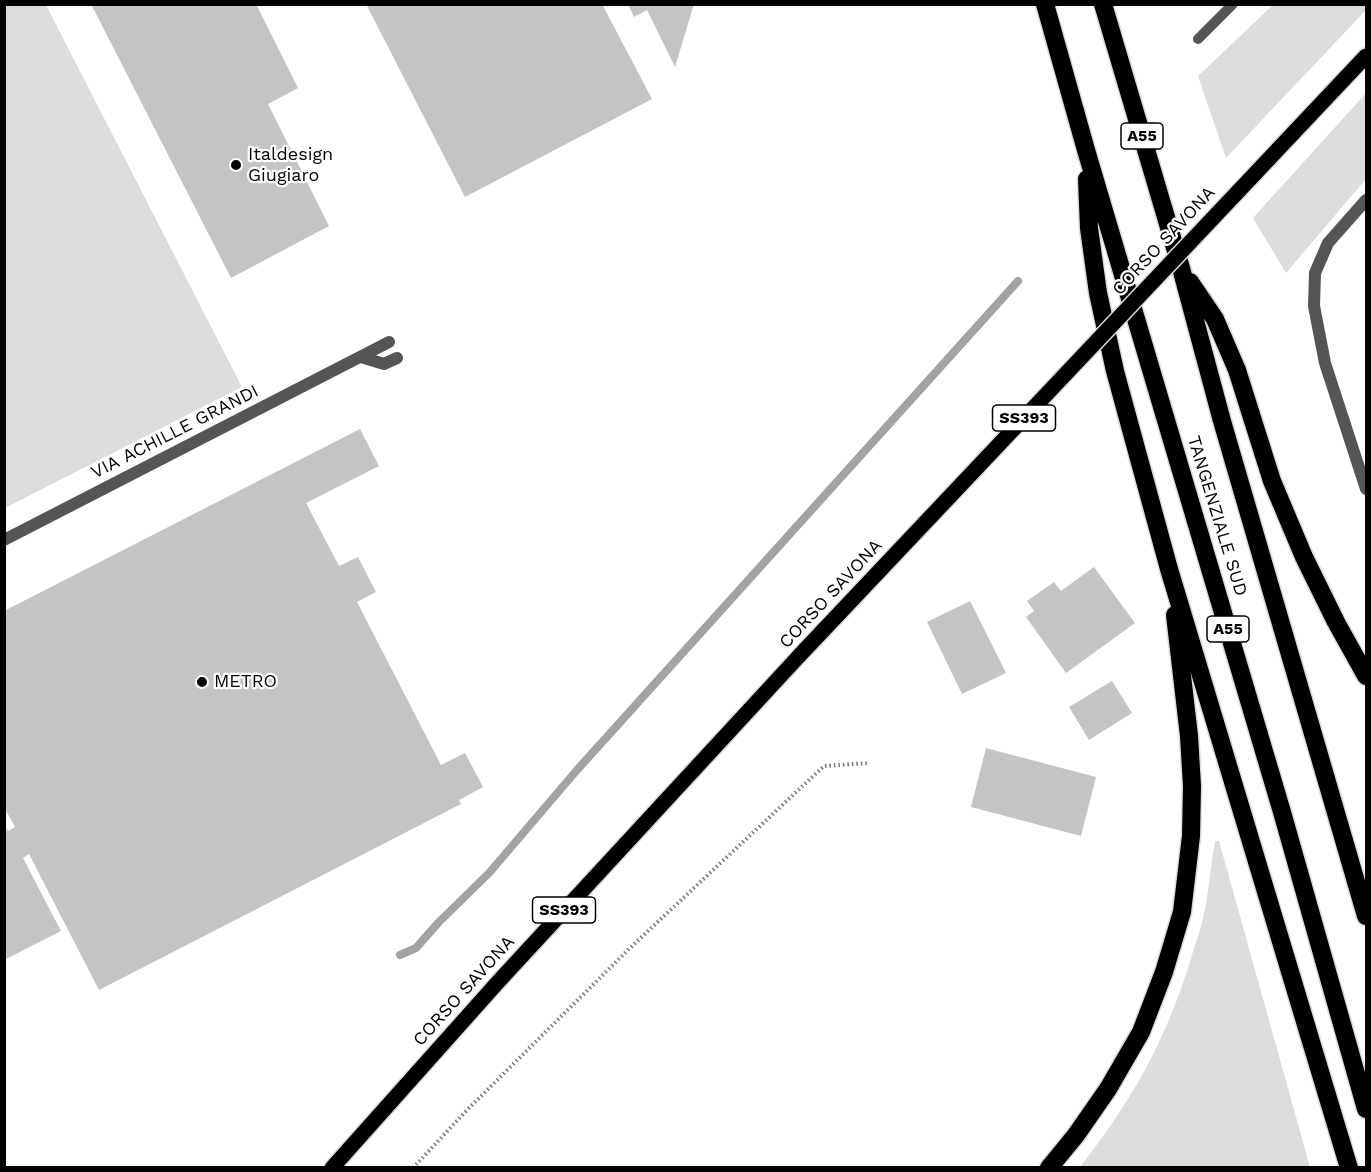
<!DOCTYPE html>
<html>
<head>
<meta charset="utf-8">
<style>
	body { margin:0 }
	#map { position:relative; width:1371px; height:1172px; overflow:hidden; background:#fff; font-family:"Work Sans",sans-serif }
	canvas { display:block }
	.frame { position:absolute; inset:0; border:6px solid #000; pointer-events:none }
</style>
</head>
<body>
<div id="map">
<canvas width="1371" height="1172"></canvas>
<div class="frame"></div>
</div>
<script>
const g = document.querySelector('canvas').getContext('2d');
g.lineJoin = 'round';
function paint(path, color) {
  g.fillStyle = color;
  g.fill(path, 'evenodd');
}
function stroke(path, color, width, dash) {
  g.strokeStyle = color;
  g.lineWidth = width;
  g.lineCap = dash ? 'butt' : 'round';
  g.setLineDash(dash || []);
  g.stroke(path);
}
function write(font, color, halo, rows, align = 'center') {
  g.font = font + ' "Work Sans",sans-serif';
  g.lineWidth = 4.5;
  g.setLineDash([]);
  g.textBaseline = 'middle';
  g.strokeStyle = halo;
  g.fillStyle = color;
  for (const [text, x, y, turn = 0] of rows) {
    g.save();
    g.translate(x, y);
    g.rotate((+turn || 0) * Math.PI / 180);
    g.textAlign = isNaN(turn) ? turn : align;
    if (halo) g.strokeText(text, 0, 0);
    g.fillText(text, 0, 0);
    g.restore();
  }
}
paint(new Path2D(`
	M5,4L46,5L242,387L5,508Z
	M1274,4L1366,5V10L1226,158L1198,76Z
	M1366,93V179L1286,273L1253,218Z
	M1215,841H1219L1310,1167H1080C1131,1102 1167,1039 1191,958C1196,942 1202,926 1205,909C1209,887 1211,864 1215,841Z`), '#dcdcdc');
stroke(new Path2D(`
	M400,955L416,948L438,923L489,873L577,770L1018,281`), '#a3a3a3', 8);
paint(new Path2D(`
	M91,4H256L298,88L268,104L329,226L231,278Z
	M366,4H602L652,99L465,197Z
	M628,4H694L675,67L647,10L634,17Z
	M360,429L379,466L306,503L339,566L358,557L376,592L357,602L441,765L465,753L483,787L459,800L461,804L99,990L29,854L23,858L61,931L4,960V824L8,831L15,827L4,807V611Z
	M1094,567L1135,623L1066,673L1026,617L1034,611L1027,601L1054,582L1061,591Z
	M970,601L1006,673L962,694L927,622Z
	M1112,681L1132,713L1089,740L1069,707Z
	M986,748L1096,777L1081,836L971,807Z`), '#c4c4c4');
const primary = new Path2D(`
	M1249,180L1366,56
	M332,1168L498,982L799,656`);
const highway = new Path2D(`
	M1045,4L1086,150L1282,812L1366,1109
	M1103,4L1181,268L1222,421L1366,916
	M1087,179L1089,228L1098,293L1115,371L1169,569L1349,1168
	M1190,282L1215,319L1237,370L1272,481L1304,557L1336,622L1366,676
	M1049,1168L1076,1135L1108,1089L1141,1032L1164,972L1182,912L1191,836L1192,786L1189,736L1175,615`);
stroke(primary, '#dbdbdb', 18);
stroke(highway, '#dbdbdb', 21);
stroke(new Path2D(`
	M413,1168L468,1109L631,947L824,766L869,763`), '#777', 4, [1.5, 3]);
stroke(new Path2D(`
	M1198,39L1233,4`), '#555', 10);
stroke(new Path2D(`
	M1366,200L1328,243L1315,273L1314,306L1325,363L1366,489
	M361,357L384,364L397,358
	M4,540L389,342`), '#555', 12);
stroke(primary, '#000', 15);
stroke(highway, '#000', 18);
const primaryBridge = new Path2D(`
	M799,656L1249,180`);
stroke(primaryBridge, '#dbdbdb', 18, []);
stroke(primaryBridge, '#000', 15);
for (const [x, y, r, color] of [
	[236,165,6,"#000"],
	[202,682,6,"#000"]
]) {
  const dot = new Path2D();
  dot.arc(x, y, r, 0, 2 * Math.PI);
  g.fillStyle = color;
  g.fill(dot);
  stroke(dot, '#fff', 2);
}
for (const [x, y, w] of [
	[1142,136,42],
	[1024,418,63],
	[1228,629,42],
	[564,910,63]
]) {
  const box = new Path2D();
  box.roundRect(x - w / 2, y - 13, w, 26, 4.5);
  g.fillStyle = '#fff';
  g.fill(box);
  stroke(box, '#000', 1.5);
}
write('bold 16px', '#000', null, [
	["A55",1142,136],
	["SS393",1024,418],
	["A55",1228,629],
	["SS393",564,910]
]);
write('18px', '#000', '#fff', [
	["Italdesign",248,155],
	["Giugiaro",248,176],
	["METRO",214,682]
], 'left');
write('18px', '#000', '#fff', [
	["CORSO SAVONA",1164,241,-47],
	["VIA ACHILLE GRANDI",175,432,-27],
	["TANGENZIALE SUD",1217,516,73],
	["CORSO SAVONA",831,594,-47],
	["CORSO SAVONA",464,991,-48]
]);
</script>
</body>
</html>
